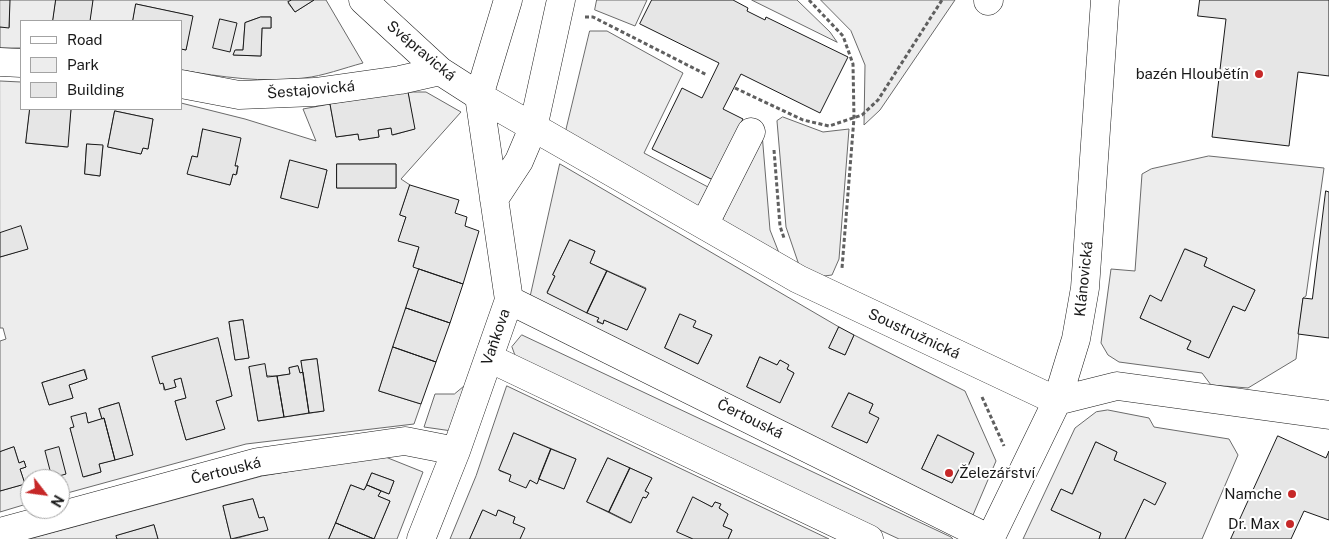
<!DOCTYPE html>
<html>
<head>
<meta charset="utf-8">
<style>
	body { margin:0 }
	#map { position:relative; width:1329px; height:539px; overflow:hidden; background:#fff; font-family:"Public Sans",sans-serif }
	canvas { display:block }
	.legend { position:absolute; left:20px; top:20px; width:162px; height:90px; box-sizing:border-box; background:#fff; border:1px solid #a3a3a3; margin:0; padding:6px 9px; list-style:none; font-size:15px; color:#1a1a1a }
	.legend li { display:flex; align-items:center; gap:10px; height:25px }
	.legend b { width:25px; border:1px solid #a3a3a3 }
	.north { position:absolute; left:20px; top:469px; width:50px; height:50px; box-sizing:border-box; background:#fff; border:1px solid #a3a3a3; border-radius:50%; rotate:120deg; font-size:14px; font-weight:700; line-height:20px; text-align:center; color:#1a1a1a }
	.north::after { content:''; display:block; margin:auto; width:18px; height:22px; background:#c62828; clip-path:polygon(50% 0,100% 100%,50% 72%,0 100%) }
</style>
</head>
<body>
<div id="map">
<canvas width="1329" height="539"></canvas>
<ul class="legend">
<li><b style="height:6px;background:#fff"></b>Road</li>
<li><b style="height:14px;background:#ededed"></b>Park</li>
<li><b style="height:14px;background:#e6e6e6"></b>Building</li>
</ul>
<div class="north">N</div>
</div>
<script>
const g = document.querySelector('canvas').getContext('2d');
g.lineJoin = 'round';
function paint(path, color) {
  g.fillStyle = color;
  g.fill(path, 'evenodd');
}
function stroke(path, color, width, dash) {
  g.strokeStyle = color;
  g.lineWidth = width;
  g.lineCap = dash ? 'butt' : 'round';
  g.setLineDash(dash || []);
  g.stroke(path);
}
function write(font, color, halo, rows, align = 'center') {
  g.font = font + ' "Public Sans",sans-serif';
  g.lineWidth = 4;
  g.setLineDash([]);
  g.textBaseline = 'middle';
  g.strokeStyle = halo;
  g.fillStyle = color;
  for (const [text, x, y, turn = 0] of rows) {
    g.save();
    g.translate(x, y);
    g.rotate((+turn || 0) * Math.PI / 180);
    g.textAlign = isNaN(turn) ? turn : align;
    if (halo) g.strokeText(text, 0, 0);
    g.fillText(text, 0, 0);
    g.restore();
  }
}
const green = new Path2D(`
	M10,0H56L53,21H21V48H0V27H9Z
	M93,0H292L288,3L295,12L314,0H326L363,63C344,68 323,76 304,78C262,83 222,77 181,70V49L186,50L192,16L136,4L133,21H90ZM261,17H271V28H262L261,56L234,55L236,50H243L245,23Z
	M597,0H647L635,26L595,10Z
	M752,0H797L830,32L837,42Z
	M821,0H955L880,110L864,125L865,65L851,31Z
	M590,31H607L683,73L644,153L708,187L698,209L565,135Z
	M0,81L21,82V109H30L26,143L67,147L71,109H181V103L245,119L316,141L303,109L330,104L336,137L358,134L359,140L379,137L378,130L391,128L393,135L414,129L408,92H426L461,112L401,179L410,185L400,215L406,217L399,240L419,247L413,266L419,269L379,391L421,404L414,424L246,444L60,495V479H30V503L0,512V491L25,484L20,469L26,467L24,461L19,463L14,447L0,452V341L6,339L3,328H0V257L27,249L0,233ZM115,111L153,119L148,149L143,148L141,154L108,147ZM203,129L235,166H238L237,174H233L230,185L188,174L192,156L197,157ZM87,144L103,146L100,176L85,174ZM290,161L327,170L318,207L281,198ZM337,164H396V188H337ZM243,320L249,358L235,360L229,322ZM218,339L232,396L216,401L224,429L186,440L175,401L186,398L181,378L174,380L176,387L164,390L163,383H160L153,357ZM317,359L324,411L258,421L249,367C268,378 269,377 290,374L289,368L298,366L300,373L303,372L301,361ZM85,370L87,379L69,385L73,398L49,405L42,383ZM119,403L133,455L99,464L101,472L84,477L70,428L74,427L86,413L88,423L102,419L99,409Z
	M783,117L823,132L849,129L839,259L832,275L816,277L800,268L786,227L777,121Z
	M762,133L770,230L781,258L720,226Z
	M1209,156L1324,168L1306,296L1303,298L1296,359L1248,388L1211,385L1202,373L1119,362L1108,355L1101,343L1111,269L1135,271L1142,174L1151,169ZM1186,249L1207,258L1204,266L1255,290L1245,311L1233,306L1209,358L1187,349L1191,341L1140,318L1150,296L1161,301Z
	M560,164L839,327L829,348L845,355L854,335L965,391L996,461L973,515L535,308L529,303ZM570,240L595,251L590,263L646,288L627,330L604,320L603,324L597,322L599,318L547,292L555,276L553,275ZM680,315L693,327L712,335L698,364L665,348ZM760,357L777,365L780,360L788,365L787,369L794,373L780,402L747,387ZM849,393L873,404L869,413L878,418L867,443L833,427ZM938,435L974,453L968,466L962,463L952,483L922,469Z
	M522,335L951,537L953,539H899L517,361L512,347Z
	M468,383L452,431L424,427L435,394H454Z
	M507,386L829,539H728L732,530L723,526L728,514L719,508L720,504L715,502L712,507L694,498L677,531L693,539H520L524,528L513,523L515,517L499,510L496,516L482,511L470,539H450L476,476ZM514,433L576,459L564,489L539,479L537,483L530,480L526,487L511,475L500,471ZM608,458L652,478L645,491L648,493L646,498L642,497L630,523L587,502Z
	M1108,410L1149,418L1154,427L1229,439L1238,455L1202,539H1125L1144,499L1155,504L1165,483L1114,460L1117,452L1096,442L1072,494L1061,489L1051,510L1101,533L1099,539H1023L1075,428L1096,412Z
	M383,456L423,472L397,539H374L390,501L378,496L381,491L389,494L394,481L372,473L364,490L351,485L329,539H234L267,530L264,517L259,518L253,499L223,506L231,539H158L154,525L117,536V539H29L262,476Z`);
paint(green, '#ededed');
stroke(green, '#6a6a6a', 1);
const building = new Path2D(`
	M0,0H10L9,28L0,27Z
	M56,0H93L90,21H53Z
	M292,0H314L295,12L288,2Z
	M652,0H733L748,8L747,11L765,20L766,17L848,57L820,113L741,74L723,109L743,119L713,180L652,149L682,88L702,98L719,63L640,24Z
	M1200,0H1329V76L1298,72L1289,146L1212,137L1226,19L1198,16Z
	M136,4L193,16L186,50L181,49V21H133Z
	M261,17H271V28H262L261,56L233,55L235,50H243L245,23Z
	M220,19L237,23L230,52L213,48Z
	M408,92L415,129L392,135L391,128L378,130L379,137L359,140L358,134L336,137L330,104Z
	M30,109H71L68,147L26,143Z
	M115,111L153,119L148,149L143,148L141,154L108,147Z
	M203,129L241,138L235,166H238L236,175L233,174L230,185L187,174L192,156L197,157Z
	M87,144L103,145L100,176L85,174Z
	M290,160L327,170L318,208L281,198Z
	M337,164H396V188H337Z
	M410,185L459,200L455,213L467,217L465,226L479,231L463,284L413,267L419,247L398,241L406,217L400,215Z
	M1326,191L1329,192V338L1298,334L1303,298L1312,299Z
	M21,226L28,249L0,257V233Z
	M570,240L595,251L590,263L607,271L587,313L547,293L555,276L553,275Z
	M1185,249L1207,258L1204,266L1255,290L1245,311L1233,306L1209,358L1187,349L1191,341L1140,318L1150,295L1161,301Z
	M419,269L463,284L450,323L406,308Z
	M607,271L646,289L627,330L604,320L603,324L597,321L599,318L587,313Z
	M406,308L450,323L436,362L393,347Z
	M680,314L696,321L693,327L712,335L698,364L665,348Z
	M243,320L249,358L235,360L229,322Z
	M839,327L854,335L845,355L829,348Z
	M218,338L232,396L216,401L225,429L186,440L175,401L186,398L181,378L174,380L176,387L165,390L163,383L160,384L152,357Z
	M393,347L436,362L421,404L379,391Z
	M760,357L777,365L780,360L789,365L787,369L794,373L780,403L747,387Z
	M317,359L324,411L309,413L301,361Z
	M265,364L267,377L277,376L284,417L258,421L249,367Z
	M298,366L300,373L303,372L309,413L284,417L277,376L290,374L289,368Z
	M84,370L87,379L69,385L73,398L49,405L42,383Z
	M849,393L873,404L869,413L879,418L867,443L832,427Z
	M119,403L133,455L115,460L104,418L102,419L99,409Z
	M86,413L88,423L104,418L115,460L99,464L101,472L83,477L70,428L74,427L71,417Z
	M514,433L551,449L537,484L530,480L526,488L509,481L511,475L499,470Z
	M938,435L974,453L968,466L962,463L952,483L922,469Z
	M1278,436L1326,458L1329,451V520L1304,511L1291,539H1231Z
	M1096,442L1117,452L1114,460L1166,483L1155,505L1144,499L1125,539H1099L1101,533L1051,510L1061,489L1072,494Z
	M14,447L19,463L24,461L26,467L20,469L25,484L0,491V452Z
	M59,447L66,474L52,478L45,451Z
	M551,449L576,459L564,489L539,479Z
	M608,458L630,468L609,512L587,502Z
	M630,468L652,478L645,491L649,493L646,498L643,497L631,523L609,512Z
	M372,473L394,481L389,494L367,485Z
	M351,485L364,490L367,485L381,491L378,496L390,501L374,539L336,523Z
	M693,497L712,507L715,502L721,504L719,508L728,514L723,526L732,530L728,539H693L677,532Z
	M253,499L259,518L264,517L268,530L231,539L223,506Z
	M483,510L496,516L498,510L515,517L513,523L525,528L520,539H470Z
	M336,523L374,539H329Z
	M154,525L158,539H117L116,536Z`);
paint(building, '#e6e6e6');
stroke(building, '#1a1a1a', 1);
const minor = new Path2D(`
	M363,0L440,71L479,96L798,279L1057,401L1117,386L1329,415
	M988,1L989,0
	M0,62L21,63
	M181,84L239,95L315,92L400,80L440,71
	M494,199L519,161L533,128L561,0
	M704,225L751,132
	M509,300L990,539
	M489,358L869,539
	M0,532L258,462L405,441L456,451
	M421,539L456,451L509,300L479,96L508,0
	M990,539L1057,401L1076,339L1085,288L1105,0`);
stroke(minor, '#1a1a1a', 29);
stroke(new Path2D(`
	M809,0L843,36L853,64L854,118L842,268
	M585,17H593L707,75
	M735,88L803,120L829,126L862,115L878,100L942,0
	M774,150L780,226L784,238
	M982,397L1004,446`), '#5f5f5f', 3, [4, 2.5]);
stroke(minor, '#fff', 28);
for (const [x, y, r, color] of [
	[1259,74,5,"#c62828"],
	[949,473,5,"#c62828"],
	[1292,494,5,"#c62828"],
	[1290,524,5,"#c62828"]
]) {
  const dot = new Path2D();
  dot.arc(x, y, r, 0, 2 * Math.PI);
  g.fillStyle = color;
  g.fill(dot);
  stroke(dot, '#fff', 2);
}
write('15px', '#1a1a1a', '#fff', [
	["Svépravická",421,51,40],
	["Šestajovická",311,90,-5],
	["Klánovická",1084,279,-84],
	["Soustružnická",914,334,25],
	["Vaňkova",496,337,-71],
	["Čertouská",750,419,26],
	["Čertouská",226,471,-14]
]);
write('15px', '#1a1a1a', '#fff', [
	["bazén Hloubětín",1249,74],
	["Železářství",959,473,"left"],
	["Namche",1282,494],
	["Dr. Max",1280,524]
], 'right');
</script>
</body>
</html>
